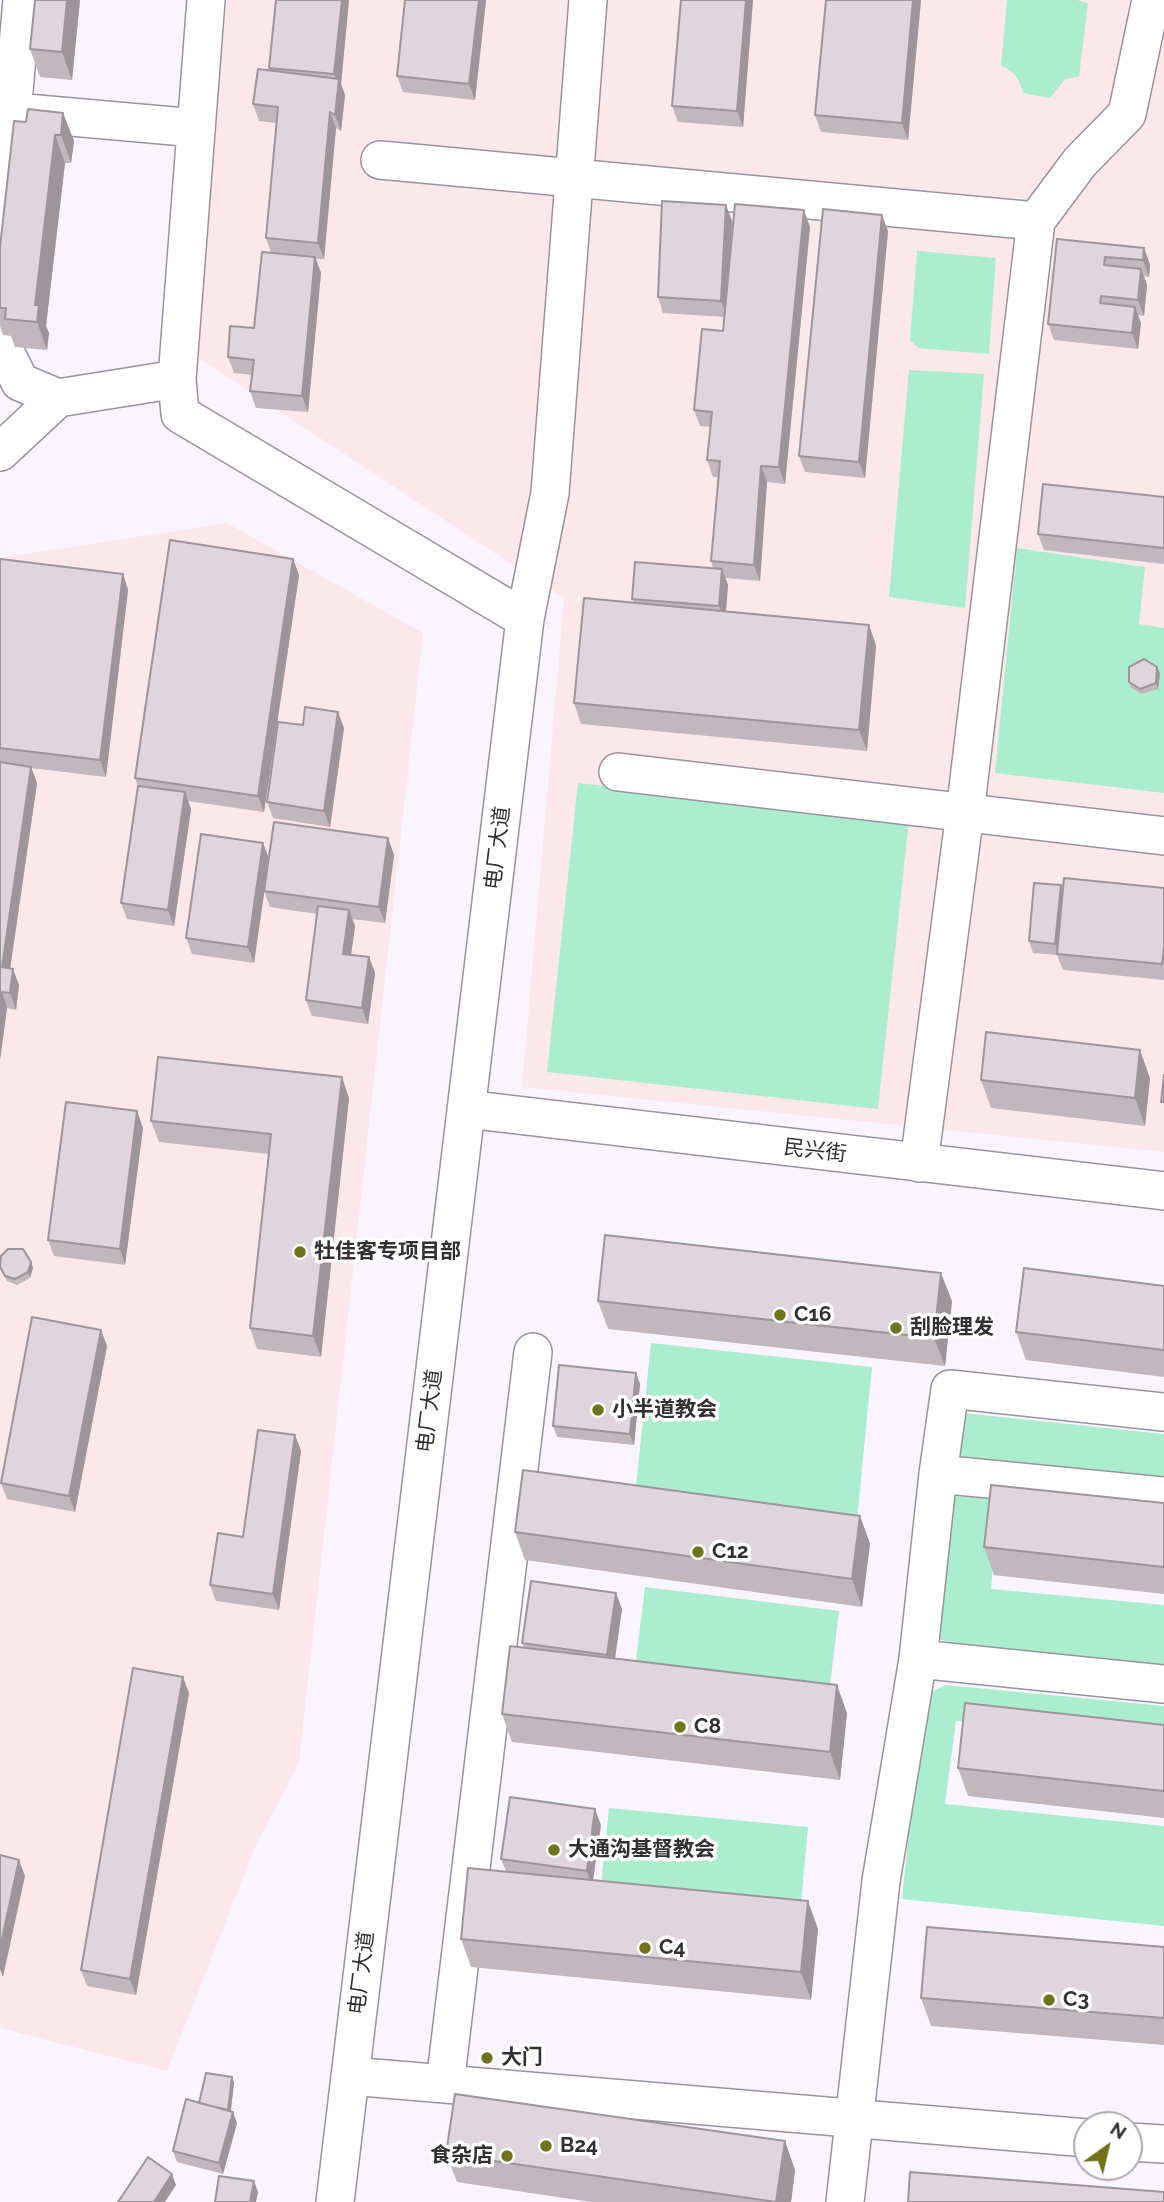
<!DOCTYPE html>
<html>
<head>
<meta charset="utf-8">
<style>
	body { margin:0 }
	#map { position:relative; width:1164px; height:2202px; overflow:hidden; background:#faf4ff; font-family:Raleway,sans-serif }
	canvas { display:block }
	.north { position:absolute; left:1073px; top:2111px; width:70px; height:70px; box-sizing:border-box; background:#fff; border:2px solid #adacae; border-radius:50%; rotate:34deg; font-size:19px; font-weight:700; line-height:28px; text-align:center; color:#333034 }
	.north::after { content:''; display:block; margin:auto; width:24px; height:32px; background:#707319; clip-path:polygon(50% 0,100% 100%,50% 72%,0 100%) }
</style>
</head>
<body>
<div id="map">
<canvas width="1164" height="2202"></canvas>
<div class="north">N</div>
</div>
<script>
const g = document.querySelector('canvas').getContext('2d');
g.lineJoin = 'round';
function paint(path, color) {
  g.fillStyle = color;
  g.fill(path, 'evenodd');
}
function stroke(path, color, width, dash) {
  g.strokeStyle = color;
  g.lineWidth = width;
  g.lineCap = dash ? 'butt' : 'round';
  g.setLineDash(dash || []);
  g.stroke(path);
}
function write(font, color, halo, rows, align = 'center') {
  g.font = font + ' Raleway,"Noto Sans SC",sans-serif';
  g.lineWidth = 7;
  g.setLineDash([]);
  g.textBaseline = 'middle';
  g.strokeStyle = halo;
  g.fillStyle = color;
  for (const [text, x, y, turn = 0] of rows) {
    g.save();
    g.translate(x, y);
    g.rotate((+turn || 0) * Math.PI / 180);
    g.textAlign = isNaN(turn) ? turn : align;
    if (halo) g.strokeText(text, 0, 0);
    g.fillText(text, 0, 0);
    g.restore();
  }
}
paint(new Path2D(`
	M227,0H1164V1152L522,1087L564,599L193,354Z
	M227,523L423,633L299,1762L256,1845L167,2071L0,2028V558Z`), '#fce7eb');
paint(new Path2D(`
	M1007,0H1077L1088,3L1079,77L1065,79L1050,98L1023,93C1020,79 1014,71 1001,66Z
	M917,251L996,258L989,354L918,348L910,340Z
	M909,370L984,374L965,608L889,597Z
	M1017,548L1145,567L1139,624L1164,628V793L995,773Z
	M578,783L909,820L878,1109L547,1072Z
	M651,1343L872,1367L857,1520L635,1497Z
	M963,1413L1164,1434V1483L958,1461Z
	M956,1496L999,1500L991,1589L1164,1605V1665L951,1644L937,1638L946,1505Z
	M645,1587L839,1611L828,1701L634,1676Z
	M946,1685L1164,1706V1740L956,1721L945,1804L1164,1826V1926L902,1899L912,1801L931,1692Z
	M609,1808L808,1827L800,1915L600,1895Z`), '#aaeecf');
const minor = new Path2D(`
	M206,0L177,379L180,414L525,619
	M15,112L196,128
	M380,160L1036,221
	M0,251L22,0
	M0,341L20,382L58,398
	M0,452L58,398L177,379
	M618,772L1164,836
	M466,1109L1164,1191
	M919,1163L965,813L1036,221L1080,162L1127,114L1151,0
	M938,1474L1164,1496
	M918,1659L1164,1684
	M350,2076L1087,2138
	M445,2084L533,1352
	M1129,2142L1164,2144
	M335,2202L525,619L550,493L588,0
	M845,2202L881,1881L918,1659L938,1474L950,1389L1164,1412`);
stroke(minor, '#99939d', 40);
stroke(minor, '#fff', 37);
paint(new Path2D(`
	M35,0H80L72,80L40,77L30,49Z
	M349,0L341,84L345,95L341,131L336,128L324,259H316L321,273L308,412L256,408L250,391L252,375L234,373L228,357L254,328L271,253L266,238L276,123L259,121L253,104L270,71L269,68Z
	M405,0H486L475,100L403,92L397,76Z
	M681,0H753L743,127L678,122L672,106Z
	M921,0L908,140L821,132L815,115Z
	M63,113L74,141L71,163H65L46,326L49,333L47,350L15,347L11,336L3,335L0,326V247L26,122Z
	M732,221L731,251L810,227L785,484L767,482L760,581L725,578L728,585L726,611L869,625L876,646L867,751L581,724L574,703L634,603L632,599L713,568L711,561L718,477H713L707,460L710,427L700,426L694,410L723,331L724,317L663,313L658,297Z
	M888,231L865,478L805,472L799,456Z
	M1057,239L1144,248L1150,265L1149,277L1144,276L1147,285L1144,316L1138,315L1141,323L1138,349L1054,340L1048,324Z
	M1164,497V564L1044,550L1038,534Z
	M0,559L123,574L128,590L106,777L31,768L37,783L10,969L19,985L16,1010L7,1008L0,1060Z
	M293,559L299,575L264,812L188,801L191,809L174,926L127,919L121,903L138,787L135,778Z
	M1160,673L1158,689L1142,694L1131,688L1129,682Z
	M303,725L344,728L330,827L273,818L267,802Z
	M388,838L394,855L385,923L352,919L355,926L351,955L369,957L375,973L368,1024L312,1016L306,1000L317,914L270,907L264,891Z
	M263,843L269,859L254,963L192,954L186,938Z
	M1164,888V980L1063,970L1057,955L1033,953L1029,941L1063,891Z
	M1150,1078L1145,1126L991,1108L981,1080Z
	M349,1098L321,1357L257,1349L250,1328L269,1154L159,1142L151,1121Z
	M143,1128L125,1265L54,1256L48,1240Z
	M31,1262L33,1268L30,1278L17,1285L7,1281L0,1267Z
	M1164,1286V1377L1026,1360L1016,1332Z
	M598,1301H952L945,1366L608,1329Z
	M107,1346L75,1512L7,1499L1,1483Z
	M636,1373L640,1384L634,1445L557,1437L553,1426Z
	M295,1435L301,1451L279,1610L216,1601L210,1585L243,1537Z
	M1164,1503V1594L994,1575L984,1547Z
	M860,1516L870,1544L862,1607L525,1560L515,1532Z
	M622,1609L615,1659L847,1713L840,1780L512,1742L502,1714L524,1648L522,1643Z
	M189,1693L136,1995L87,1986L81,1970Z
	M1164,1725V1818L968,1796L958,1768Z
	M601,1825L593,1880L818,1929L811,2000L471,1967L461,1939L506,1871L501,1859Z
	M1164,1947V2045L931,2026L921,1998Z
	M232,2077L234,2083L231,2111L237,2123L223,2174L177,2162L173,2151L199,2103Z
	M446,2154L795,2170L791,2202H591L457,2182Z`), '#c1b7bd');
paint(new Path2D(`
	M67,0H80L72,80L62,52Z
	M342,0H349L341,84L345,95L341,131L335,115L339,86L334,74Z
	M479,0H486L475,100L469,84Z
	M746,0H753L743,127L737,111Z
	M913,0H921L908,140L902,123Z
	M330,112L336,128L324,259L318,243Z
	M63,113L74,141L71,163L61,135Z
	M55,135L65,163L46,326L49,333L47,350L37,322L35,305Z
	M726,205L732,221L727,317L721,301Z
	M804,210L810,227L785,484L779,467Z
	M882,215L888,231L865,478L859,462Z
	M1144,248L1150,265L1149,277L1143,260Z
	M315,257L321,273L308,412L302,396Z
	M1141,269L1147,285L1144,316L1138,300Z
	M1135,307L1141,323L1138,349L1132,333Z
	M761,466L767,482L760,581L754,565Z
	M293,559L299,575L264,812L258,796Z
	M722,569L728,585L725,622L719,606Z
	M123,574L128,590L106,777L100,760Z
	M869,625L876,646L867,751L859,730Z
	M1157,667L1160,673L1158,689L1156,683Z
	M338,712L344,728L330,827L324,811Z
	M31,767L37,783L8,983L2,967Z
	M185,792L191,809L174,926L168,910Z
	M388,838L394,855L385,923L379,907Z
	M263,843L269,859L254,963L248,947Z
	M1061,885L1065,897L1060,955L1055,944Z
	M349,910L355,926L349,970L343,954Z
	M369,957L375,973L368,1024L362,1008Z
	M13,969L19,985L16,1010L10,993Z
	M2,992L7,1008L0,1060V1003Z
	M1140,1050L1150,1078L1145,1126L1135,1098Z
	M342,1077L349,1098L321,1357L313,1336Z
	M137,1111L143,1128L125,1265L120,1249Z
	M31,1262L33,1268L30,1278L28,1272Z
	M941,1273L952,1301L945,1366L934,1338Z
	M101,1330L107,1346L75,1512L69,1496Z
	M636,1373L640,1384L634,1445L630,1434Z
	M295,1435L301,1451L279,1610L273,1594Z
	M860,1516L870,1544L862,1607L852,1579Z
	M616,1593L622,1609L613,1671L607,1655Z
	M183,1677L189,1693L136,1995L130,1979Z
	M837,1685L847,1713L840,1780L830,1752Z
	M595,1809L601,1825L592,1887L587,1871Z
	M19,1860L25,1876L3,1977L0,1969V1948Z
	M808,1901L818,1929L811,2000L801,1972Z
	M232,2077L234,2083L230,2116L228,2111Z
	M233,2112L237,2123L223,2174L219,2163Z
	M785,2141L795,2170L791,2202H776Z
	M172,2174L176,2185L165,2202H154Z
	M254,2181L258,2192L256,2202H250Z`), '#9d959a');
const building = new Path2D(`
	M35,0H67L62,52L30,49Z
	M276,0H342L334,74L269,68Z
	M405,0H479L469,84L397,76Z
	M681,0H746L737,111L672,106Z
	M826,0H913L902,123L815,115Z
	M258,69L339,79L335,115L330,112L318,243L266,238L278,107L253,104Z
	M28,109L63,113L61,135H55L35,305H39L37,322L5,319L6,308H0V247L14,121L26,122Z
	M662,201L726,205L721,301L658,297Z
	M735,204L804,210L779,467L761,466L754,565L711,561L720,461L707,460L712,412L694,410L702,329L723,331Z
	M823,209L882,215L859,462L799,456Z
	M1057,239L1144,248L1143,260L1105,257L1104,265L1141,269L1138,300L1101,296L1100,303L1135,307L1132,333L1048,324Z
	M262,252L315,257L302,396L250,391L254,360L228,357L230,326L254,328Z
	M1043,484L1164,497V548L1038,534Z
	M170,540L293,559L258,796L135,778Z
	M0,559L123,574L100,760L0,748Z
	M635,562L722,569L719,606L632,599Z
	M584,598L869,625L859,730L574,703Z
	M1144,659L1157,667L1156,683L1140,689L1129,682V667Z
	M305,707L338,712L324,811L267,802L278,722L303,725Z
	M0,762L31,767L2,967L13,969L10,993L2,992L0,1003Z
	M138,786L185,792L168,910L121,903Z
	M274,822L388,838L379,907L264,891Z
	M201,834L263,843L248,947L186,938Z
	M1064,878L1164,888V947L1162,964L1057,954Z
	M1034,883L1061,885L1055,944L1029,941Z
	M318,906L349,910L343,954L369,957L362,1008L306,1000Z
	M986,1032L1140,1050L1135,1098L981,1080Z
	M158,1057L342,1077L313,1336L250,1328L271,1134L151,1121Z
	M1164,1075V1102H1161Z
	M66,1102L137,1111L120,1249L48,1240Z
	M605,1235L941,1273L934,1338L598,1301Z
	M8,1249H23L31,1262L28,1272L15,1279L5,1276L0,1267L1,1256Z
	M1024,1268L1164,1286V1350L1016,1332Z
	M32,1317L101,1330L69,1496L1,1483Z
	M559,1365L636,1373L630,1434L553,1426Z
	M258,1430L295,1435L273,1594L210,1585L218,1533L243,1537Z
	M523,1470L860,1516L852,1579L515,1532Z
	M991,1485L1164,1503V1567L984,1547Z
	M531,1581L616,1593L607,1655L522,1643Z
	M510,1646L837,1685L830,1752L502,1714Z
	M133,1668L183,1677L130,1979L81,1970Z
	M965,1703L1164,1725V1791L958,1768Z
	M510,1797L595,1809L587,1871L501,1859Z
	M0,1855L19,1860L0,1948Z
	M468,1868L808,1901L801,1972L461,1939Z
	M927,1927L1164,1947V2018L921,1998Z
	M206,2073L232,2077L228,2110L199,2103Z
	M455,2094L785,2141L776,2202L446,2154Z
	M186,2099L233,2112L219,2163L173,2151Z
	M148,2157L172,2174L154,2202H118Z
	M910,2172L1164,2192V2202H908Z
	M219,2176L254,2181L250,2202H215Z`);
paint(building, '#e0d5dc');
stroke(building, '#9d959a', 2);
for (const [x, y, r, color] of [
	[300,1252,7,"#707319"],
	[780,1315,7,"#707319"],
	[896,1328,7,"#707319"],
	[598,1410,7,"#707319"],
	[698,1552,7,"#707319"],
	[680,1727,7,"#707319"],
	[554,1850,7,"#707319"],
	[645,1948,7,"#707319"],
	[1049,2000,7,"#707319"],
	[487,2058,7,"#707319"],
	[546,2146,7,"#707319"],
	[507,2156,7,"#707319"]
]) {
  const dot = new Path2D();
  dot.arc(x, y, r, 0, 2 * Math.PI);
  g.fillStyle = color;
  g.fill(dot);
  stroke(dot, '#fff', 2.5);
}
write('21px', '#333034', '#fff', [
	["电厂大道",498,848,-83],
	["民兴街",815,1151,7],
	["电厂大道",430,1411,-83],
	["电厂大道",362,1973,-83]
]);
write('bold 21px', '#333034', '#fff', [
	["牡佳客专项目部",314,1252],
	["C16",794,1315],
	["刮脸理发",910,1328],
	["小半道教会",612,1410],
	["C12",712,1552],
	["C8",694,1727],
	["大通沟基督教会",568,1850],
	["C4",659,1948],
	["C3",1063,2000],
	["大门",501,2058],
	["B24",560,2146],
	["食杂店",493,2156,"right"]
], 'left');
</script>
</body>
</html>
